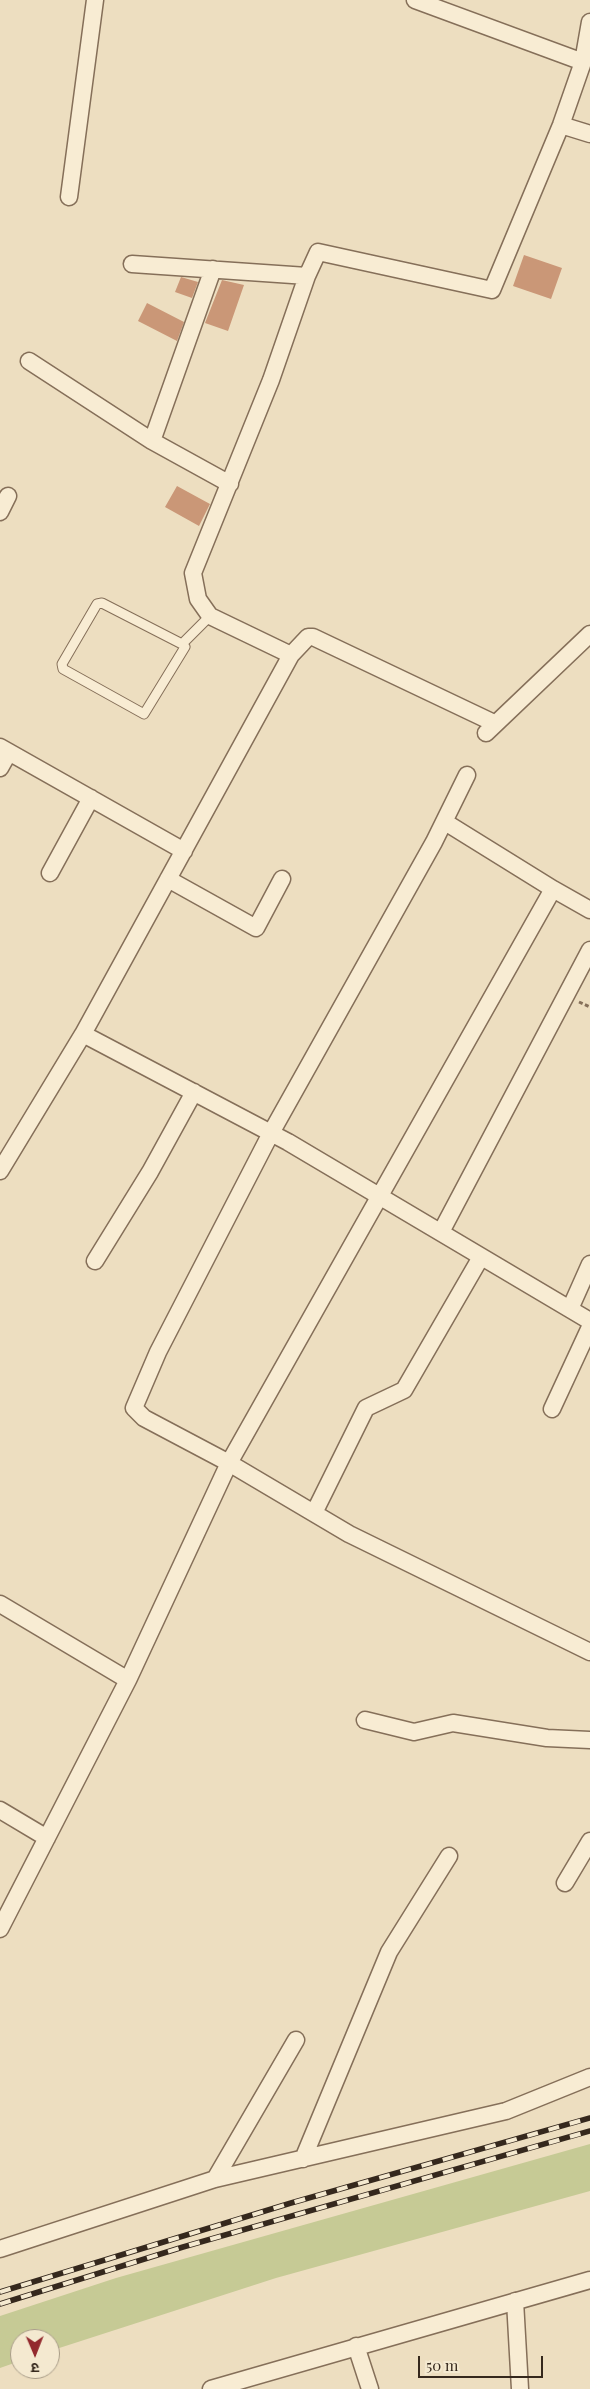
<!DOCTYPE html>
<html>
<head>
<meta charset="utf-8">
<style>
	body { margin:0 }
	#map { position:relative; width:590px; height:2389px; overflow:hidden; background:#eddec0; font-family:"Playfair Display","Noto Sans Devanagari",serif }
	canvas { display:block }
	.north { position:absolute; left:10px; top:2329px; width:50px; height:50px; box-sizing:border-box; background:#f4e9d0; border:1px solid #a89c88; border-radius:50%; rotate:179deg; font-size:14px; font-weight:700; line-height:20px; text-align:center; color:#35281d }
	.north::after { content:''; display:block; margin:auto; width:18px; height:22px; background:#932a2e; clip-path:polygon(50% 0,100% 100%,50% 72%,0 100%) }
	.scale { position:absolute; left:418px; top:2356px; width:125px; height:22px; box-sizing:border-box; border:2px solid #35281d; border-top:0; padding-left:6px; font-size:15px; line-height:18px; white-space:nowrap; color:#35281d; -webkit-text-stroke:4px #f4e9d0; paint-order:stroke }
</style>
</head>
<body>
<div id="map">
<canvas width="590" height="2389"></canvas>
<div class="north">उ</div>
<div class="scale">50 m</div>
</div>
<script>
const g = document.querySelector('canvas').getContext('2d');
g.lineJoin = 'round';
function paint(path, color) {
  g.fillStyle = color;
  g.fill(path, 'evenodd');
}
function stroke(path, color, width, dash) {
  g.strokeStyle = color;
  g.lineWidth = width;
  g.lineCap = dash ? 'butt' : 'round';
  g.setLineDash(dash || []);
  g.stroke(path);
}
paint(new Path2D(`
	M590,2144V2191L276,2278L50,2351V2339H20V2361L0,2368V2316L116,2278Z`), '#c6ca95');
paint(new Path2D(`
	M524,255L562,268L551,299L513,286Z
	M181,277L198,282L192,298L175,292Z
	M222,280L244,285L228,331L205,323Z
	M147,303L184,322L177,341L138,321Z
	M177,486L210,504L199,526L165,507Z`), '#ca9777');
const lane = new Path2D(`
	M182,644L102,603L97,604L62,664L63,669L144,714L185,647L182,644L210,616`);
const street = new Path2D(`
	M415,0L583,62
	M590,22L583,62L561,125L492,290L318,252L307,276L271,380L193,573L198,599L210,616L291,655L83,1034L288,1142L590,1321
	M561,125L590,134
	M69,197L95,0
	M132,264L307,276
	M29,361L152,441L230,484
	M152,441L213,269
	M0,512L8,496
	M291,655L308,637H313L494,723
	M486,733L590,634
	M0,747L184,851
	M0,768L9,752
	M467,775L434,842L271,1133L158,1352L134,1408L144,1418L229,1463L349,1534L590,1652
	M50,873L91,798
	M168,879L256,928L282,879
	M553,889L590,910
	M0,1171L83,1034
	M441,1232L590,950
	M95,1261L150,1172L194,1092
	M570,1309L590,1264
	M552,1409L590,1327
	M314,1513L366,1408L404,1390L481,1257
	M0,1604L128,1680L0,1929
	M128,1680L229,1463L553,889L445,822
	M365,1720L414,1732L453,1723L547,1738L590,1740
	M0,1810L47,1838
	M565,1883L590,1841
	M303,2159L389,1952L449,1856
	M215,2179L296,2040
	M0,2249L215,2179L506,2111L590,2077
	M515,2301L520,2389
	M356,2346L370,2389
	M211,2389L590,2280`);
stroke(lane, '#856f59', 11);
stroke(street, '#856f59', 19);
stroke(new Path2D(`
	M579,1002L590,1007`), '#856f59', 3, [4, 2.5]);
stroke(lane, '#f8ecd3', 9);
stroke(street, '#f8ecd3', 16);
const rail = new Path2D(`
	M0,2292L291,2203L590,2118
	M0,2304L183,2247L590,2131`);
stroke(rail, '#35281d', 5.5);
stroke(rail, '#f4e9d0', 4, [11]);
</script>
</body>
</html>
